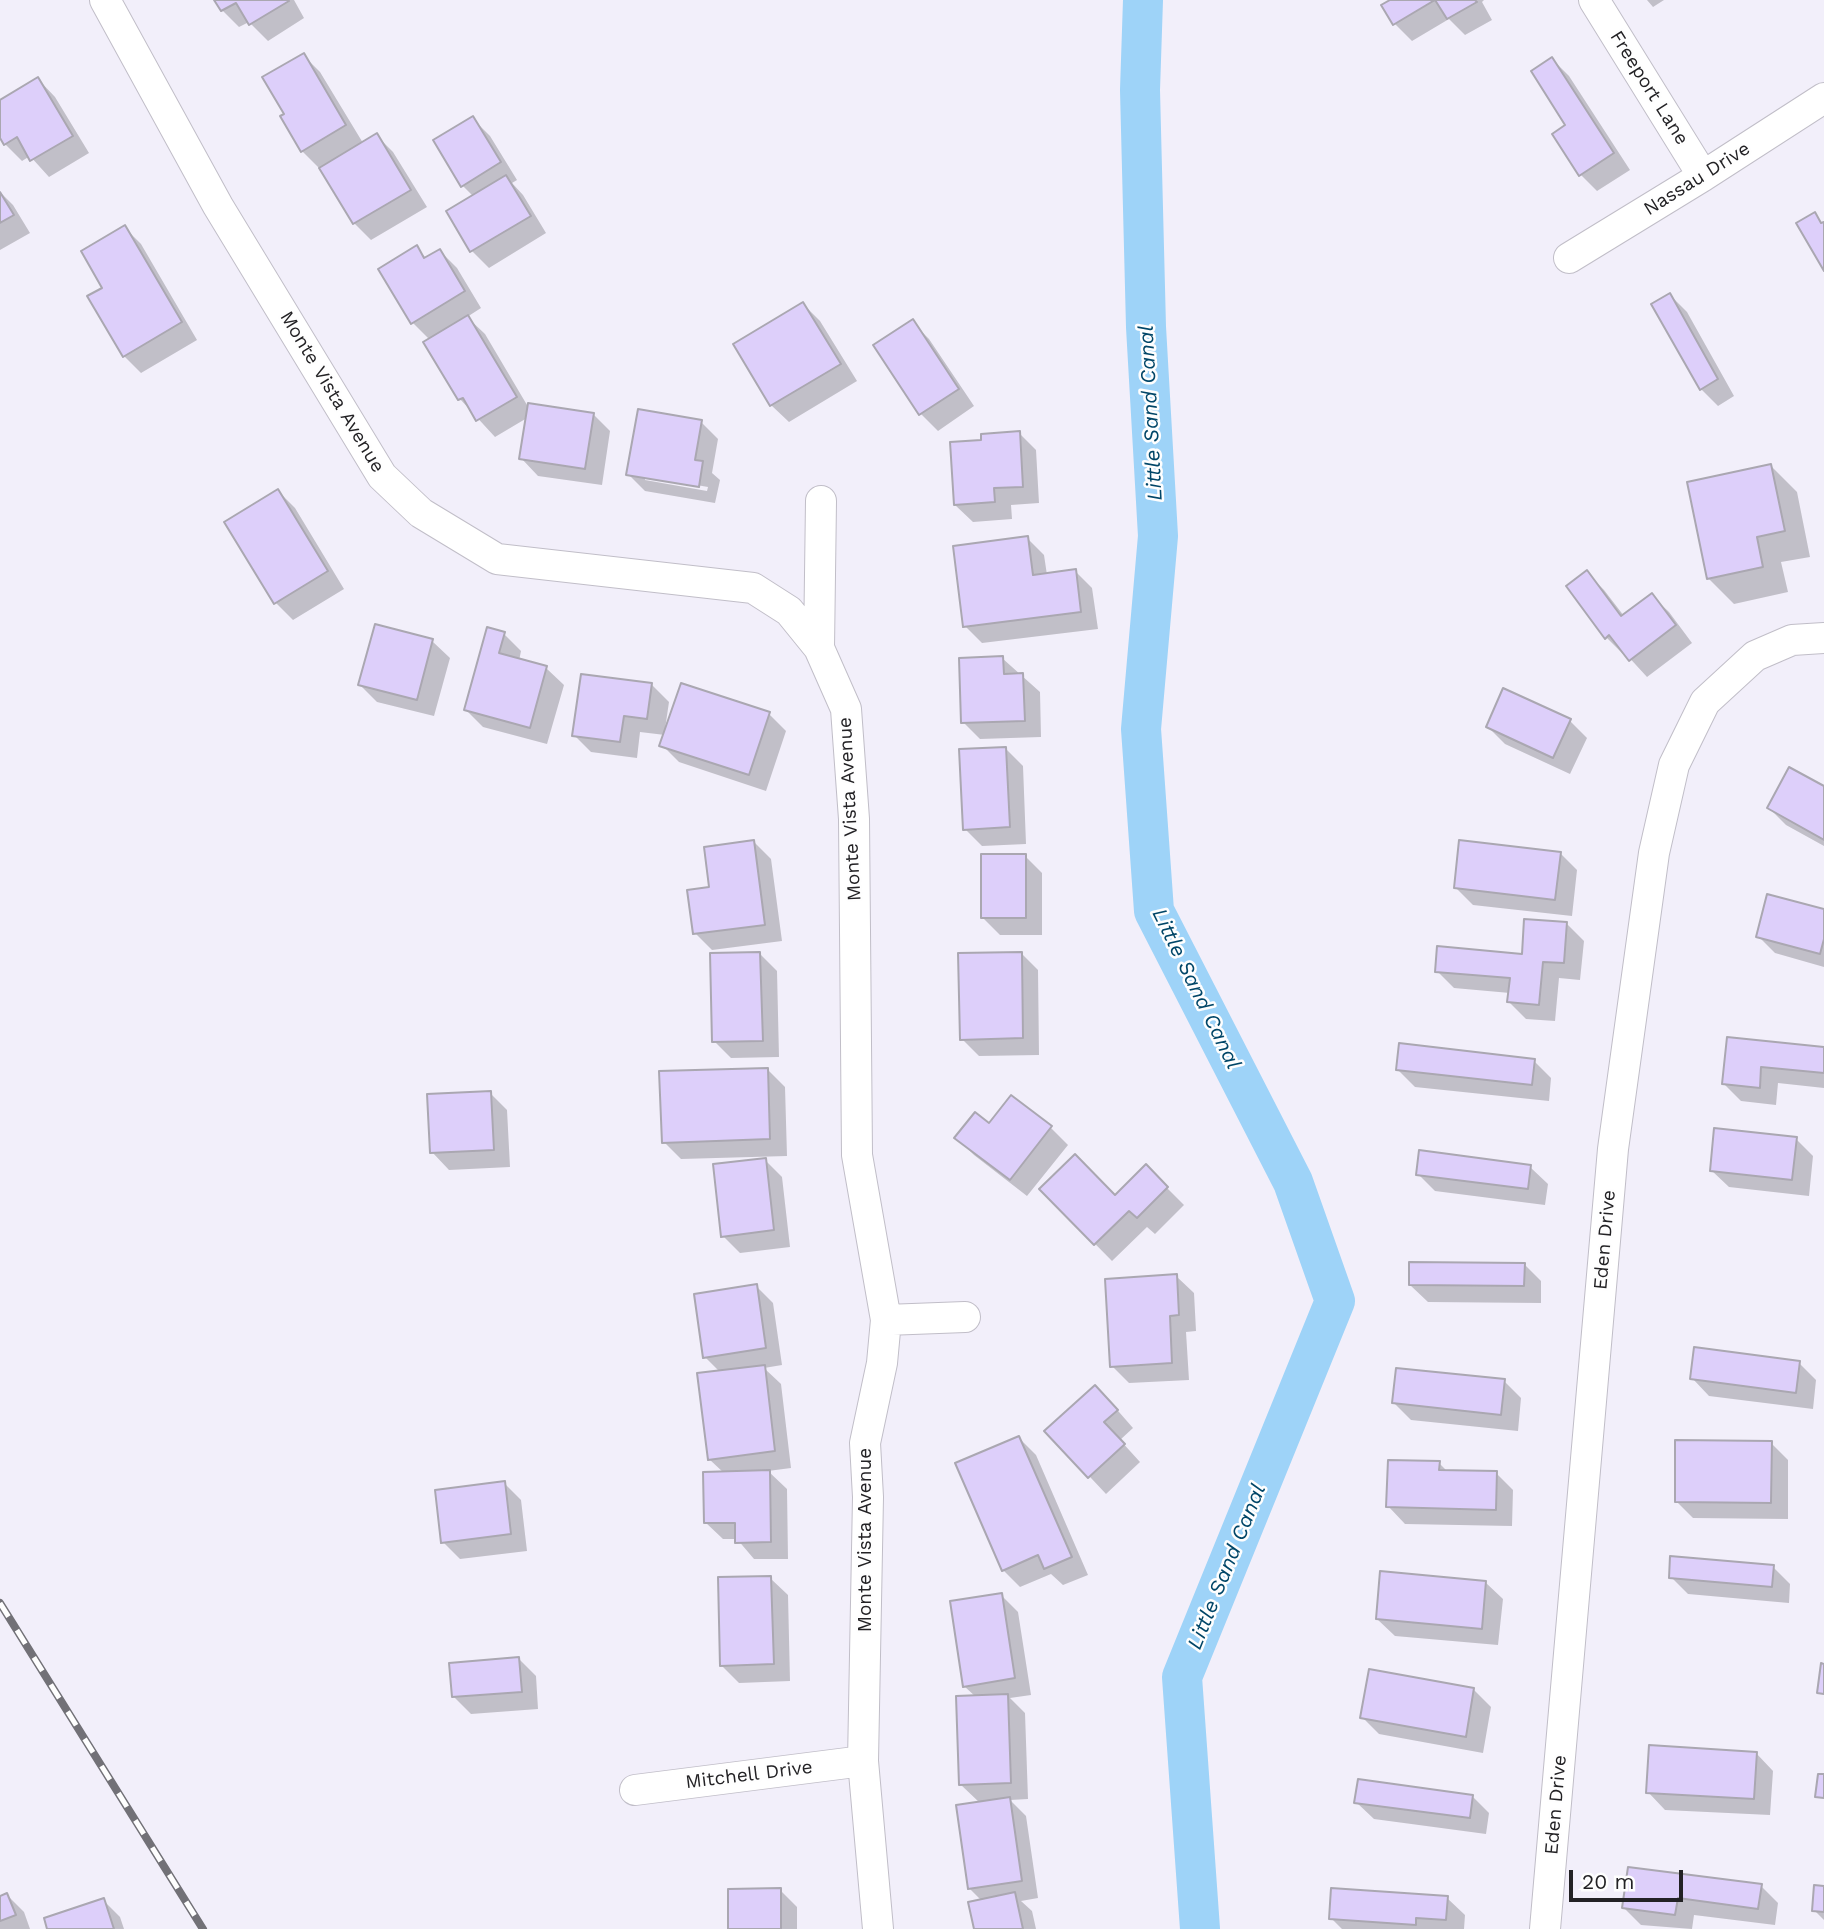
<!DOCTYPE html>
<html>
<head>
<meta charset="utf-8">
<style>
	body { margin:0 }
	#map { position:relative; width:1824px; height:1929px; overflow:hidden; background:#f2effa; font-family:"Work Sans",sans-serif }
	canvas { display:block }
	.scale { position:absolute; left:1569px; top:1870px; width:114px; height:32px; box-sizing:border-box; border:4px solid #232225; border-top:0; padding-left:9px; font-size:21px; line-height:24px; white-space:nowrap; color:#232225; -webkit-text-stroke:5px #fefefe; paint-order:stroke }
</style>
</head>
<body>
<div id="map">
<canvas width="1824" height="1929"></canvas>
<div class="scale">20 m</div>
</div>
<script>
const g = document.querySelector('canvas').getContext('2d');
g.lineJoin = 'round';
function paint(path, color) {
  g.fillStyle = color;
  g.fill(path, 'evenodd');
}
function stroke(path, color, width, dash) {
  g.strokeStyle = color;
  g.lineWidth = width;
  g.lineCap = dash ? 'butt' : 'round';
  g.setLineDash(dash || []);
  g.stroke(path);
}
function write(font, color, halo, rows, align = 'center') {
  g.font = font + ' "Work Sans",sans-serif';
  g.lineWidth = 5;
  g.setLineDash([]);
  g.textBaseline = 'middle';
  g.strokeStyle = halo;
  g.fillStyle = color;
  for (const [text, x, y, turn = 0] of rows) {
    g.save();
    g.translate(x, y);
    g.rotate((+turn || 0) * Math.PI / 180);
    g.textAlign = isNaN(turn) ? turn : align;
    if (halo) g.strokeText(text, 0, 0);
    g.fillText(text, 0, 0);
    g.restore();
  }
}
paint(new Path2D(`
	M216,0H294L304,18L268,41L249,22L239,27L222,10Z
	M1393,0H1484L1482,2L1492,20L1465,35L1449,19L1412,41L1395,24Z
	M1647,0H1664L1653,7Z
	M303,55L320,72L363,143L376,135L393,152L427,207L371,240L354,223L321,167L319,168L302,151L286,114Z
	M1552,59L1569,76L1630,170L1597,191L1580,174Z
	M38,79L55,97L89,153L49,177L30,156L22,161L5,144L0,135V102Z
	M473,119L490,136L517,180L512,183L523,195L546,233L489,268L472,251L474,197L462,185Z
	M0,192L13,205L30,233L0,250Z
	M124,227L141,244L197,340L141,373L124,356Z
	M416,248L427,259L440,251L457,268L481,308L467,317L485,334L527,405L593,414L610,431L602,485L538,476L521,458L527,418L495,437L460,399L426,342L430,340L413,323Z
	M1670,295L1687,312L1734,396L1718,406L1701,389Z
	M803,304L820,321L857,381L789,422L771,405L735,345Z
	M912,322L929,339L974,406L938,431L921,414Z
	M701,422L718,439L712,473L720,480L715,503L645,491L628,474ZM645,476L708,487L707,491L645,480Z
	M1019,433L1036,450L1039,503L1011,505L1012,519L973,522L955,505L983,442Z
	M1771,466L1797,492L1810,557L1781,562L1788,592L1734,604L1708,578Z
	M278,491L295,508L344,589L293,620L276,603Z
	M1027,538L1044,555L1047,575L1075,571L1092,588L1098,629L982,643L965,626Z
	M1587,573L1604,590L1624,616L1651,595L1669,612L1692,643L1647,677L1625,653L1623,654L1606,637Z
	M504,634L521,651L519,661L546,668L564,685L547,744L483,727L466,710Z
	M432,641L450,658L434,716L377,702L360,685Z
	M1002,658L1040,692L1041,737L980,739L963,722Z
	M652,685L669,702L665,729L769,714L786,731L766,791L679,762L662,745L665,735L640,732L637,758L591,752L574,735Z
	M1570,721L1587,738L1570,774L1505,744L1488,727Z
	M1005,748L1023,766L1026,844L982,846L965,829Z
	M1824,788V846L1786,825L1769,808Z
	M754,842L771,859L782,941L712,950L695,933L711,889Z
	M1560,853L1577,870L1572,916L1473,905L1456,888Z
	M1025,856L1042,873V935H1000L983,918Z
	M1824,911V967L1775,953L1758,936Z
	M1567,924L1584,941L1580,980L1559,978L1555,1021L1526,1019L1509,1002L1510,993L1454,988L1437,971L1523,956Z
	M1021,953L1038,970L1039,1055L979,1056L962,1039Z
	M760,954L777,971L779,1057L731,1058L714,1041Z
	M1729,1039L1824,1049V1088L1778,1083L1776,1105L1741,1101L1724,1084Z
	M1534,1061L1551,1078L1549,1101L1415,1087L1398,1070Z
	M767,1069L785,1087L787,1156L681,1159L664,1142Z
	M490,1093L507,1110L510,1167L449,1170L432,1152Z
	M1012,1098L1051,1128L1068,1145L1027,1196L974,1155L957,1138L990,1126Z
	M1796,1139L1813,1156L1809,1196L1729,1187L1711,1170Z
	M765,1160L782,1177L790,1247L740,1253L723,1236Z
	M1146,1167L1184,1205L1155,1234L1147,1227L1112,1261L1041,1189L1115,1197Z
	M1530,1167L1548,1184L1545,1205L1435,1191L1418,1174Z
	M1524,1264L1541,1281V1303L1428,1302L1410,1285Z
	M1176,1276L1194,1293L1196,1331L1186,1332L1189,1380L1129,1383L1112,1366Z
	M756,1286L773,1303L782,1365L764,1368L781,1384L791,1468L768,1471L787,1489L788,1559H754L737,1539H723L705,1522L724,1473L709,1459L720,1372L705,1357Z
	M1799,1363L1816,1380L1813,1409L1709,1396L1692,1378Z
	M1504,1381L1521,1398L1518,1431L1411,1420L1394,1403Z
	M1112,1404L1133,1428L1120,1440L1140,1462L1106,1494L1047,1431Z
	M1019,1438L1036,1455L1088,1575L1063,1585L1051,1574L1020,1587L1003,1570Z
	M1771,1443L1788,1460V1519L1693,1518L1676,1501Z
	M1439,1463L1448,1472L1496,1473L1513,1490L1512,1526L1405,1524L1388,1506Z
	M504,1483L521,1500L527,1551L460,1559L443,1542Z
	M1773,1567L1790,1584L1789,1603L1688,1594L1671,1577Z
	M770,1578L788,1595L790,1681L739,1683L722,1666Z
	M1485,1582L1503,1599L1498,1645L1395,1636L1377,1619Z
	M1001,1595L1018,1612L1031,1695L1010,1698L1025,1713L1028,1799L1010,1800L1026,1816L1038,1898L1021,1901L1032,1911L1036,1929H976L982,1901L970,1889L980,1803L960,1784L976,1697L964,1686Z
	M519,1659L536,1676L538,1709L471,1714L454,1697Z
	M1474,1690L1491,1707L1483,1753L1379,1734L1362,1717Z
	M1756,1753L1773,1771L1770,1815L1665,1810L1648,1792Z
	M1472,1796L1489,1813L1486,1834L1374,1819L1356,1802Z
	M1629,1869L1761,1886L1778,1903L1775,1925L1694,1915L1692,1929L1641,1925L1624,1908Z
	M1824,1888V1920L1814,1910Z
	M780,1890L797,1907V1929H730Z
	M7,1895L24,1912L30,1929H0V1897Z
	M1447,1898L1465,1915L1464,1929H1342L1331,1918Z
	M103,1900L120,1917L124,1929H49Z`), '#0003');
stroke(new Path2D(`
	M1143,0L1140,90L1146,327L1158,536L1141,729L1154,911L1293,1182L1335,1301L1182,1677L1200,1929`), '#9ed3f8', 40);
const building = new Path2D(`
	M214,0H288L289,1L249,25L236,3L221,11Z
	M1390,0H1475L1477,2L1447,19L1435,0L1393,25L1381,5Z
	M304,53L346,125L301,152L280,116L284,114L262,77Z
	M1552,57L1614,153L1579,176L1552,134L1565,125L1531,71Z
	M38,77L73,136L30,161L17,137L4,145L0,138V100Z
	M473,116L501,162L461,187L433,140Z
	M377,133L411,190L353,224L319,168Z
	M506,175L531,216L470,252L446,211Z
	M0,192L14,215L0,223Z
	M1815,212L1821,223L1824,222V271L1796,223Z
	M125,225L182,322L123,357L87,296L102,288L81,251Z
	M417,245L424,258L440,249L465,291L411,324L378,269Z
	M1670,293L1718,379L1700,390L1651,304Z
	M803,302L841,364L770,406L733,344Z
	M468,315L517,397L476,421L463,398L458,400L423,342Z
	M913,319L959,389L919,415L873,345Z
	M528,403L594,413L585,469L519,459Z
	M638,409L702,420L695,460L703,461L699,487L626,475Z
	M1020,431L1023,487L994,488L995,502L954,505L950,442L981,440V434Z
	M1771,464L1785,531L1757,537L1763,567L1707,579L1687,482Z
	M278,489L328,571L274,604L224,522Z
	M1028,536L1033,575L1076,569L1081,612L963,627L953,546Z
	M1587,570L1621,616L1652,593L1676,625L1629,661L1609,635L1605,639L1566,586Z
	M375,624L433,639L417,700L358,685Z
	M487,627L505,632L499,653L547,666L530,728L464,710Z
	M1003,656L1004,674L1023,673L1025,721L961,723L959,658Z
	M581,674L652,683L647,719L624,716L620,742L572,736Z
	M681,683L770,712L749,775L659,746Z
	M1503,688L1571,719L1553,758L1486,727Z
	M1006,747L1010,827L963,830L959,749Z
	M1789,767L1824,786V840L1767,808Z
	M754,840L765,925L693,934L687,890L709,887L704,847Z
	M1459,840L1561,852L1555,900L1454,888Z
	M981,854H1026V918H981Z
	M1767,894L1824,909V939L1820,954L1756,937Z
	M1524,919L1567,922L1564,963L1543,962L1539,1005L1507,1002L1510,978L1435,972L1437,946L1522,954Z
	M760,952L763,1041L712,1042L710,953Z
	M1022,952L1023,1038L960,1040L958,953Z
	M1727,1037L1824,1047V1073L1761,1067L1760,1088L1722,1084Z
	M1399,1043L1535,1059L1532,1085L1396,1070Z
	M768,1068L770,1139L662,1143L659,1071Z
	M491,1091L494,1150L430,1153L427,1094Z
	M1011,1095L1052,1126L1010,1180L954,1138L975,1112L989,1123Z
	M1714,1128L1797,1137L1792,1180L1710,1171Z
	M1419,1150L1531,1165L1528,1189L1416,1175Z
	M1075,1154L1115,1195L1146,1164L1168,1187L1137,1218L1129,1211L1094,1245L1039,1189Z
	M766,1158L774,1230L721,1237L713,1164Z
	M1409,1262L1525,1263L1524,1286L1409,1285Z
	M1177,1274L1179,1315L1170,1316L1172,1363L1110,1367L1105,1279Z
	M757,1284L766,1348L703,1358L694,1294Z
	M1694,1347L1800,1361L1796,1393L1690,1379Z
	M765,1365L775,1451L708,1460L697,1373Z
	M1396,1368L1505,1379L1501,1415L1392,1403Z
	M1095,1385L1118,1410L1104,1422L1125,1444L1088,1478L1044,1431Z
	M1019,1436L1072,1557L1044,1569L1038,1555L1002,1571L955,1463Z
	M1675,1440L1772,1441L1771,1503L1675,1502Z
	M1388,1460L1440,1461L1439,1470L1497,1471L1496,1510L1386,1507Z
	M770,1470L771,1542L735,1543V1523H704L703,1472Z
	M505,1481L511,1534L441,1543L435,1490Z
	M1670,1556L1774,1565L1772,1587L1669,1578Z
	M1380,1571L1486,1581L1482,1629L1376,1619Z
	M771,1576L774,1664L720,1666L718,1577Z
	M1002,1593L1015,1678L963,1687L950,1601Z
	M519,1657L522,1692L452,1697L449,1663Z
	M1821,1663L1824,1664V1694L1817,1693Z
	M1369,1669L1474,1688L1466,1737L1360,1718Z
	M1008,1694L1011,1783L959,1785L956,1696Z
	M1649,1745L1757,1752L1754,1799L1646,1793Z
	M1818,1774H1824V1798L1815,1797Z
	M1358,1779L1473,1795L1470,1818L1354,1803Z
	M1010,1797L1022,1881L968,1889L956,1805Z
	M1628,1867L1762,1884L1758,1909L1678,1898L1675,1915L1622,1908Z
	M1814,1885L1824,1886V1912L1812,1911Z
	M781,1888V1929H728V1889Z
	M1331,1888L1448,1896L1446,1920L1416,1918V1925L1329,1919Z
	M1015,1892L1023,1929H974L968,1902Z
	M7,1893L16,1915L0,1921V1896Z
	M104,1898L114,1929H47L44,1918Z`);
paint(building, '#ddcffa');
stroke(building, '#aaa7b1', 2);
const street = new Path2D(`
	M105,0L218,206L382,476L421,513L497,559L753,588L789,611L819,648L846,709L854,819L857,1155L886,1320L882,1363L865,1443L868,1497L863,1761L878,1929
	M1594,0L1703,176
	M1569,258L1703,176L1824,98
	M819,648L821,501
	M886,1320L965,1317
	M635,1790L863,1761
	M1545,1929L1613,1149L1654,853L1674,765L1705,702L1755,656L1792,640L1824,638`);
stroke(street, '#c1bec8', 32);
stroke(street, '#fff', 30);
const rail = new Path2D(`
	M0,1603L203,1929`);
stroke(rail, '#727177', 8);
stroke(rail, '#fefefe', 5, [16]);
write('19px', '#232225', '#fefefe', [
	["Freeport Lane",1649,88,58],
	["Nassau Drive",1697,179,-32],
	["Monte Vista Avenue",332,392,59],
	["Monte Vista Avenue",850,809,-93],
	["Eden Drive",1605,1240,-85],
	["Monte Vista Avenue",865,1540,-90],
	["Mitchell Drive",749,1775,-7],
	["Eden Drive",1556,1805,-85]
]);
write('italic 21px', '#004668', '#fefefe', [
	["Little Sand Canal",1151,413,-93],
	["Little Sand Canal",1196,989,64],
	["Little Sand Canal",1227,1567,-68]
]);
</script>
</body>
</html>
